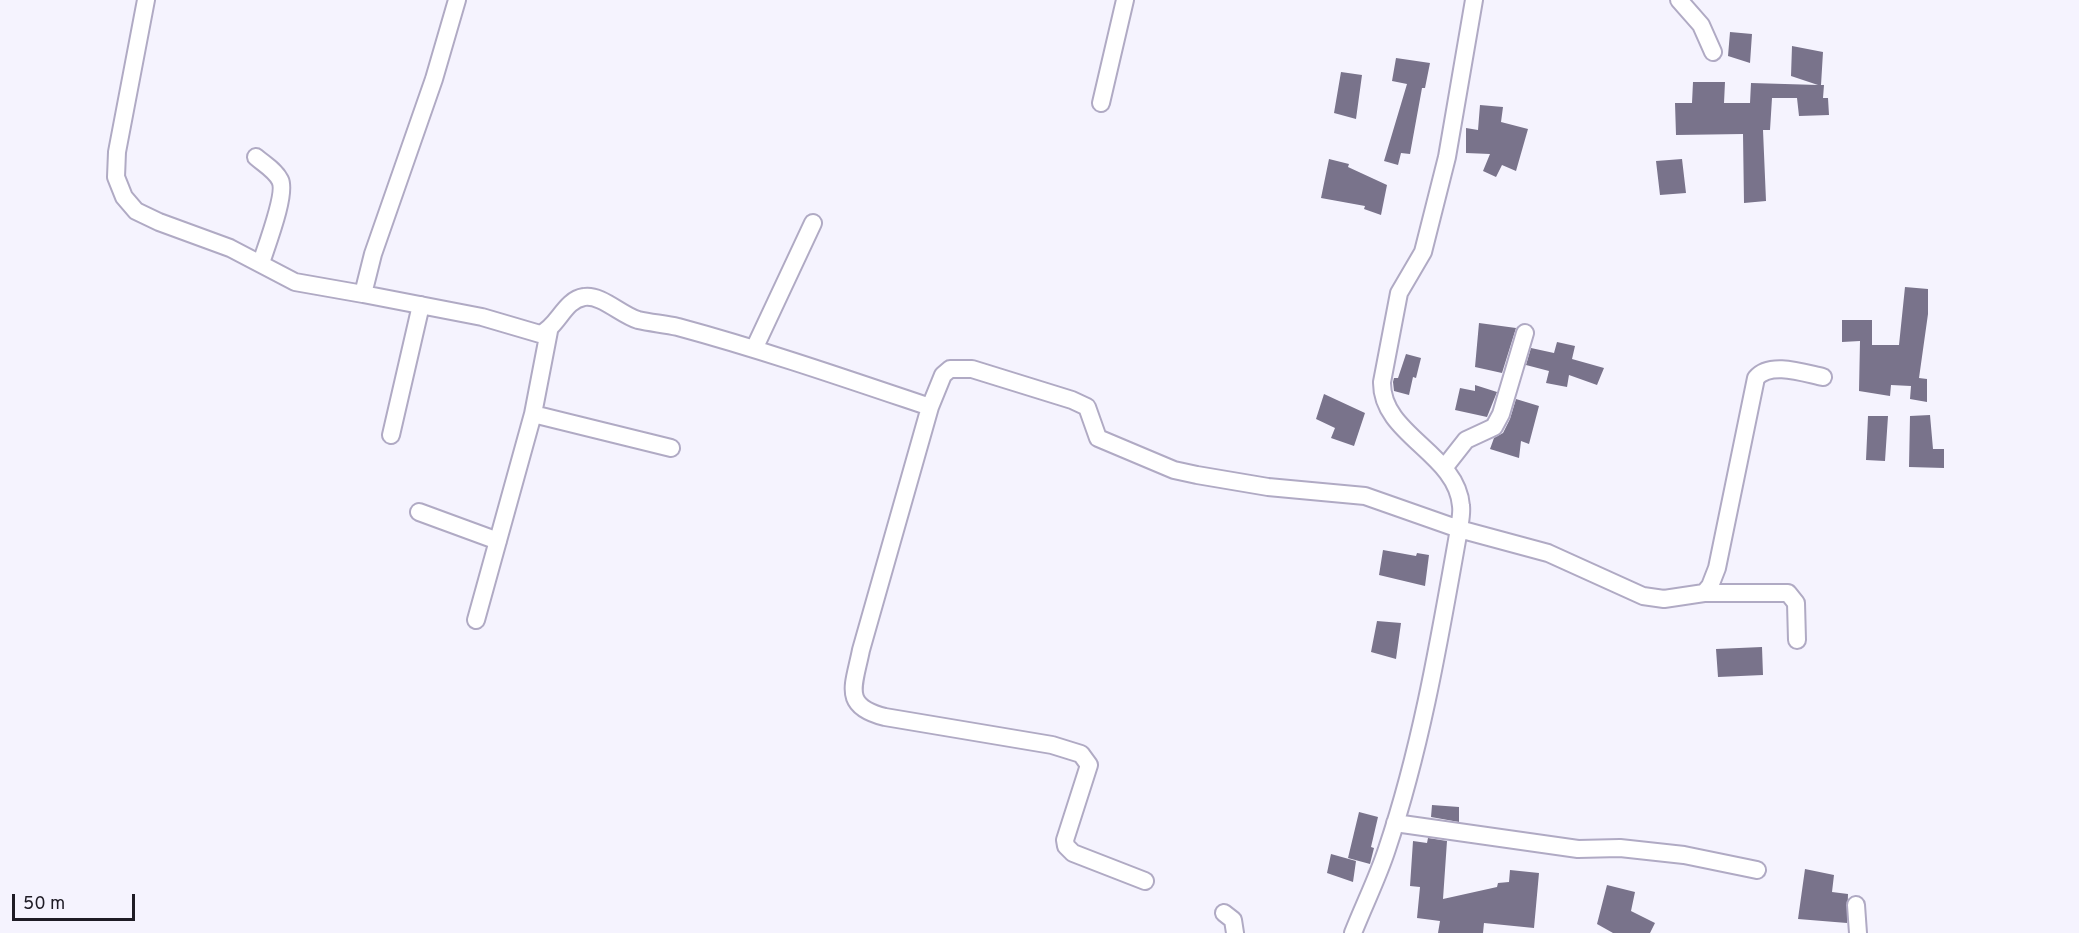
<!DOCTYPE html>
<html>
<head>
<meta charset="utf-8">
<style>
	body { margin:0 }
	#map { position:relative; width:2079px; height:933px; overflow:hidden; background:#f5f3fe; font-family:Overpass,sans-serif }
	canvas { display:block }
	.scale { position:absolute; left:12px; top:894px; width:123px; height:27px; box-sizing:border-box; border:3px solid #1e1b25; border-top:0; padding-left:8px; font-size:18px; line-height:21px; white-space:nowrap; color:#1e1b25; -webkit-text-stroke:4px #f5f3fe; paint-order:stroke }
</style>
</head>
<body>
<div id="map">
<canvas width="2079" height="933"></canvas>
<div class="scale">50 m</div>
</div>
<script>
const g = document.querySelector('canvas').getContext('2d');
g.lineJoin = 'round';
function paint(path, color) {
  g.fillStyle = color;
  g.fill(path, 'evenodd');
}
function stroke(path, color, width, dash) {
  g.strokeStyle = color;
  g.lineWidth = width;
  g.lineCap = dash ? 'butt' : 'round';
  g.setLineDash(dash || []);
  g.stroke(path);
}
paint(new Path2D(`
	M1730,32L1752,34L1750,63L1728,56Z
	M1792,46L1823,52L1821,85H1824L1823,98H1828L1829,115L1799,116L1797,98H1772L1770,130H1763L1766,201L1744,203L1743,134L1676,135L1675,103H1692L1693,82H1725L1724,103H1750L1751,83L1818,85L1791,76Z
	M1396,58L1430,63L1425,88H1422L1410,154L1401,153L1398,165L1384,161L1407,84L1392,81Z
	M1341,72L1362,75L1356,119L1334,113Z
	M1480,105L1503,107L1501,122L1528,129L1516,171L1502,165L1496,177L1483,171L1490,154L1466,153V128L1478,130Z
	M1329,159L1349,164L1348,167L1387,185L1381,215L1364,209L1365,206L1321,198Z
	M1682,159L1686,193L1660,195L1656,161Z
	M1905,287L1928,289V314L1919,378L1927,379V402L1910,399L1911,386L1891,385L1890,396L1859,391L1860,341L1842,342V320H1872V345H1899Z
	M1479,323L1516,328L1502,373L1475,367Z
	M1557,342L1575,346L1572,359L1604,368L1597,385L1569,375L1567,387L1546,383L1549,371L1526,365L1531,348L1554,353Z
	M1406,354L1421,358L1416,378L1413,377L1409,395L1394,391L1393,382L1394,378H1398Z
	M1475,385L1497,392L1487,417L1455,410L1460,388L1475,391Z
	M1324,394L1365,413L1354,446L1331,438L1335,428L1316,419Z
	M1516,399L1539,406L1529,444L1521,441L1519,458L1490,449L1494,438L1503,433L1510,419Z
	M1930,415L1933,449H1944V468L1909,467L1910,416Z
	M1868,416H1888L1885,461L1866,460Z
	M1383,550L1416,556L1417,553L1429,555L1425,586L1379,575Z
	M1377,621L1401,623L1396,659L1371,652Z
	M1762,647L1763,675L1718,677L1716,649Z
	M1432,805L1459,807V822L1431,817Z
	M1359,812L1378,817L1371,847L1374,848L1370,864L1348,858Z
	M1428,838L1447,841L1443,899L1497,887L1498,883L1509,882L1510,870L1539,873L1534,928L1484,923L1483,933H1438L1440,921L1417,918L1420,887L1410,886L1413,841L1427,843Z
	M1331,854L1356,861L1353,882L1327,873Z
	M1805,869L1834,875L1832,892L1848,894L1847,923L1798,919Z
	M1607,885L1635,892L1631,911L1655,923L1650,933H1613L1597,924Z`), '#79738b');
const minor = new Path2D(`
	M146,0L117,152L116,177L124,197L136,211L159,222L230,248L295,282L363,294
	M457,0L434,79L373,254L363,294L482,317L540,334C558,327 564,300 584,297C601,294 621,315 638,320C651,323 665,324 678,327C763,350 847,379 930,407
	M1679,0L1701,25L1713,52
	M1101,103L1125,0
	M256,157C264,164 275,170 280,180C287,193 266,247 261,263
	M754,349L813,223
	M533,414L671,448
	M391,435L421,305
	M1444,468L1466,440L1494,427L1501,414L1525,333
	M419,512L498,541
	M1704,593H1788L1796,603L1797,640
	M476,620L533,414L549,331
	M1395,823L1578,849L1620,848L1684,855L1757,870
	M1145,881L1073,853L1066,846L1065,840L1089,765L1081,754L1052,745L885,717C841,706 854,686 861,650L930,407L943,375L950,369H972L1072,400L1087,407L1098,438L1174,470L1197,475L1268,487L1365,496L1459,529L1548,553L1643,596L1664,599L1704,593L1710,586L1717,568L1756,378C1770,361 1804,373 1823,377
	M1856,905L1858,933
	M1224,913L1233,920L1235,933
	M1353,933C1364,905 1378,877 1387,849C1422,745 1440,636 1459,529C1460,522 1462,513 1461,506C1457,453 1381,435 1382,382L1399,293L1423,252L1447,157L1474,0`);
stroke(minor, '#b0aac4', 20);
stroke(minor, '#fff', 16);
</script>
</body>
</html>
